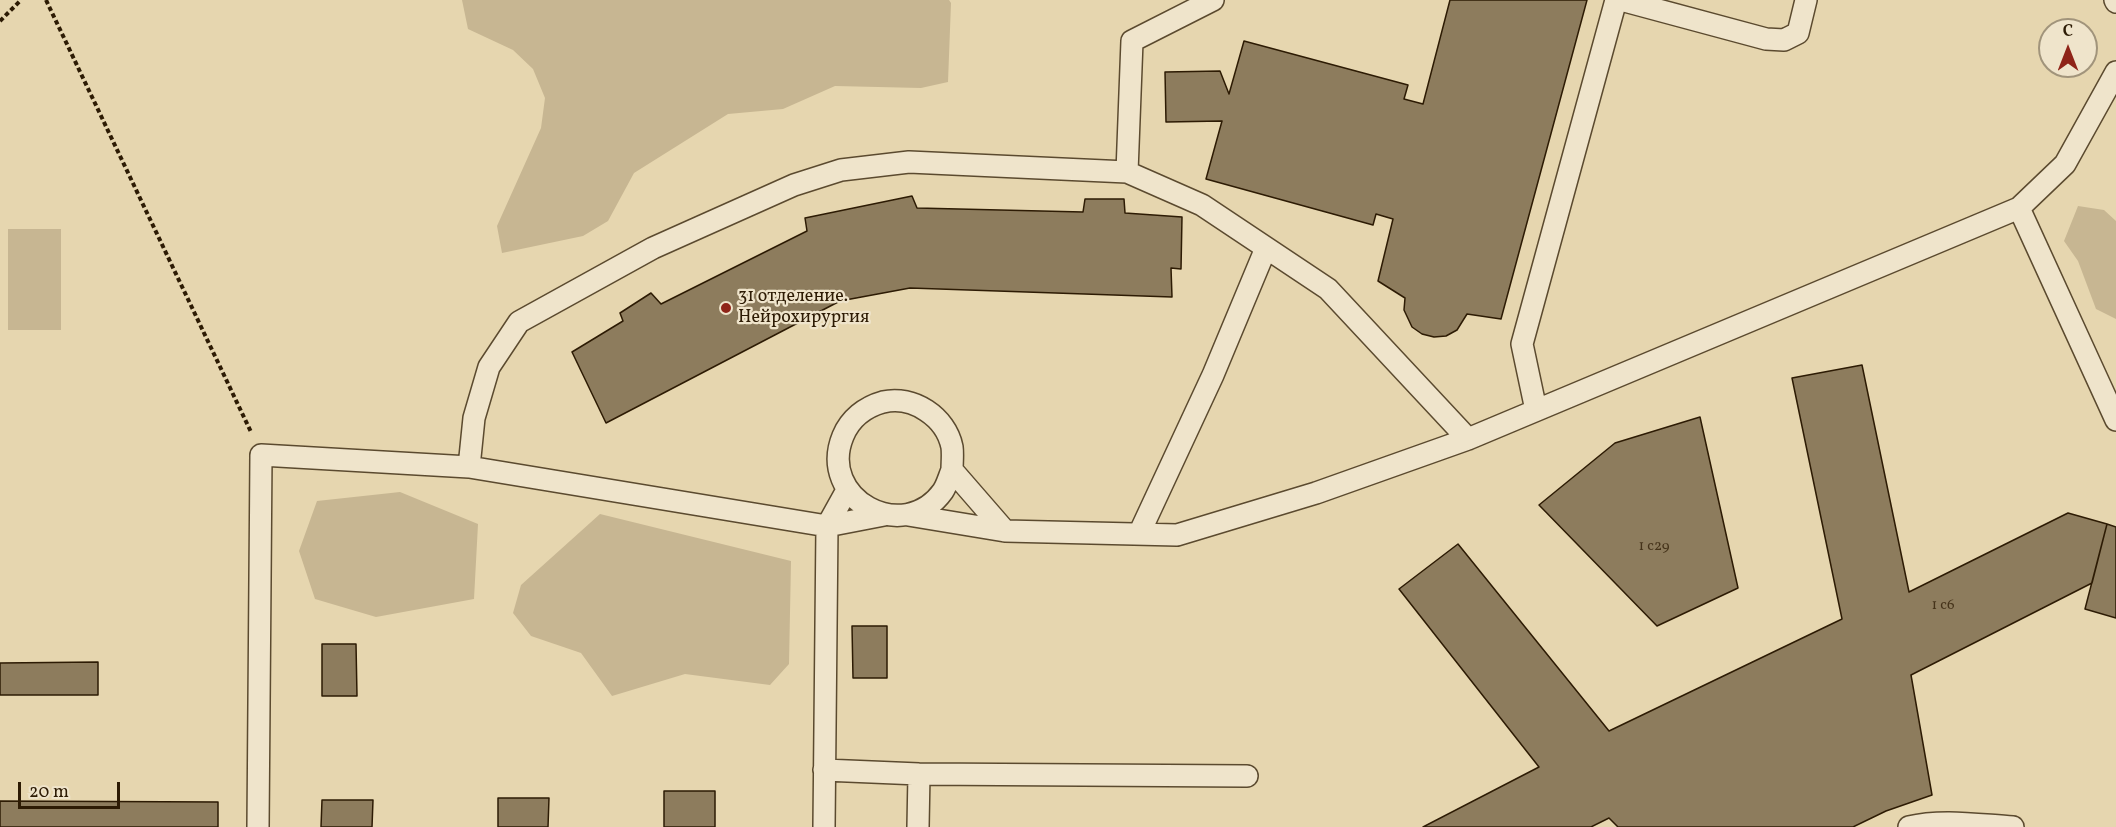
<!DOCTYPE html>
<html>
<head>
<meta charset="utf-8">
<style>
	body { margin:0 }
	#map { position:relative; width:2116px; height:827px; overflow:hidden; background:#e6d6af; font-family:Vollkorn,serif }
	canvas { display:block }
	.north { position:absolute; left:2038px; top:18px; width:60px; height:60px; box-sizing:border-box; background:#efe4cb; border:2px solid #a1947b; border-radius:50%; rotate:0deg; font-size:16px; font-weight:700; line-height:24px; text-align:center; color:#2d1b04 }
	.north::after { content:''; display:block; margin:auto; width:21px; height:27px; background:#8f2418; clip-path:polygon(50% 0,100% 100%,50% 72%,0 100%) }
	.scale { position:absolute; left:18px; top:782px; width:102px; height:27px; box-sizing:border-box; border:3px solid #2d1b04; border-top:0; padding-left:8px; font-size:18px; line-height:21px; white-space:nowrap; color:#2d1b04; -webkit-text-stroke:4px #efe4cb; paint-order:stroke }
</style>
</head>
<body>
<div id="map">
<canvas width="2116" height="827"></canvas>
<div class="north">С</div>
<div class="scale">20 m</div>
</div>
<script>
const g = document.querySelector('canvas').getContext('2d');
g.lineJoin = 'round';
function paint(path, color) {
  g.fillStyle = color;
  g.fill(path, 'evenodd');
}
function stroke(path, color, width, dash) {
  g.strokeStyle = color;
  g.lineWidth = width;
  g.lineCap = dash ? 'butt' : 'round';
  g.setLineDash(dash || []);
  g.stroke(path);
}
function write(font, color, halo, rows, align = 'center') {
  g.font = font + ' Vollkorn,serif';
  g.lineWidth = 4.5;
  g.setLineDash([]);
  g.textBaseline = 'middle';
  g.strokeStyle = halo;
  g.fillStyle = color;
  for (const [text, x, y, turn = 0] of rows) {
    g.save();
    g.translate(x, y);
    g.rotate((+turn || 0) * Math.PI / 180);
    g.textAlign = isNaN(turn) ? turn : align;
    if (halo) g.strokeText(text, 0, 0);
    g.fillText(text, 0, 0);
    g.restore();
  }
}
paint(new Path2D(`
	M462,0H949L951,3L948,82L921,88L835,86L783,109L728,114L634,173L608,221L583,236L502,253L497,226L541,128L545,98L533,69L513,50L468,29Z
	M2078,206L2104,210L2116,221V319L2096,309L2078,261L2064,241Z
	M8,229H61V330H8Z
	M400,492L478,524L474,599L376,617L315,599L299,551L317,501Z
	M600,514L791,561L789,664L770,685L685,674L612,696L581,653L531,636L513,613L521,585Z`), '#c7b692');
const building = new Path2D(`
	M1450,0H1587L1501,319L1467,314L1457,330L1446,336L1434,337L1422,334L1412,327L1404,310L1405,298L1378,281L1393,219L1376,214L1373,225L1206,179L1222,121L1166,122L1165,72L1220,71L1229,94L1244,41L1408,85L1404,99L1423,104Z
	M912,196L917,208L1083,212L1085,199H1124L1125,213L1182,217L1181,269L1171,268L1172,297L910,288L840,301L606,423L572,352L623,321L620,313L651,293L661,304L807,231L805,218Z
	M1862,365L1909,592L2068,513L2107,524L2092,583L1911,675L1932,795L1886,811L1853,827H1618L1609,818L1591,827H1423L1539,767L1399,589L1458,544L1609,731L1842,619L1792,378Z
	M1700,417L1738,588L1657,626L1539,505L1615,443Z
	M2107,524L2116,527V618L2085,609Z
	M852,626H887V678H853Z
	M322,644H356L357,696H322Z
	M98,662V695H0V663Z
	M664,791H715V827H664Z
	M498,798H549L548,827H498Z
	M322,800H373L372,827H321Z
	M0,801L218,802V827H0Z`);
paint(building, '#8d7c5d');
stroke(building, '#2d1b04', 1.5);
const service = new Path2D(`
	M1621,0L1766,39L1784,40L1798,33L1806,0
	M2115,0L2116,2
	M1127,172L1132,41L1213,0
	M2019,208L2065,164L2116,72
	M1536,410L1522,344L1616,0
	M469,467L474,418L489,367L519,322L653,248L794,185L841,170L909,162L1127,172L1202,205L1328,289L1468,439
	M952,470C949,477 947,485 943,491C904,546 817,499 843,436C850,419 865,407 883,402C913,395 946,417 952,447C953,454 952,463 952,470L1005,531L1177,535L1316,493L1468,439L2019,208L2116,420
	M908,515L1005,531
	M1139,534L1213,375L1266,248
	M824,770L919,774L1247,776
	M258,827L261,455L469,467L827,526L884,515
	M824,827L827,526L847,490
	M918,827L919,774
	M1909,827C1942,819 1979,825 2013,827`);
stroke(service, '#5b4a2f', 24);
stroke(new Path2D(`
	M46,0L251,432
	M0,21L21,0`), '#2d1b04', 4, [4.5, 3]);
stroke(service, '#efe4cb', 21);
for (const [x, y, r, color] of [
	[726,308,6,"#8f2418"]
]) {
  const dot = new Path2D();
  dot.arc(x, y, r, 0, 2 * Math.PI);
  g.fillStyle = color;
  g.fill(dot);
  stroke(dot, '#efe4cb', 2);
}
write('15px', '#45331a', null, [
	["1 с29",1654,547],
	["1 с6",1943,606]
]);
write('18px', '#2d1b04', '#efe4cb', [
	["31 отделение.",738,298],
	["Нейрохирургия",738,319]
], 'left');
</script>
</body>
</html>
